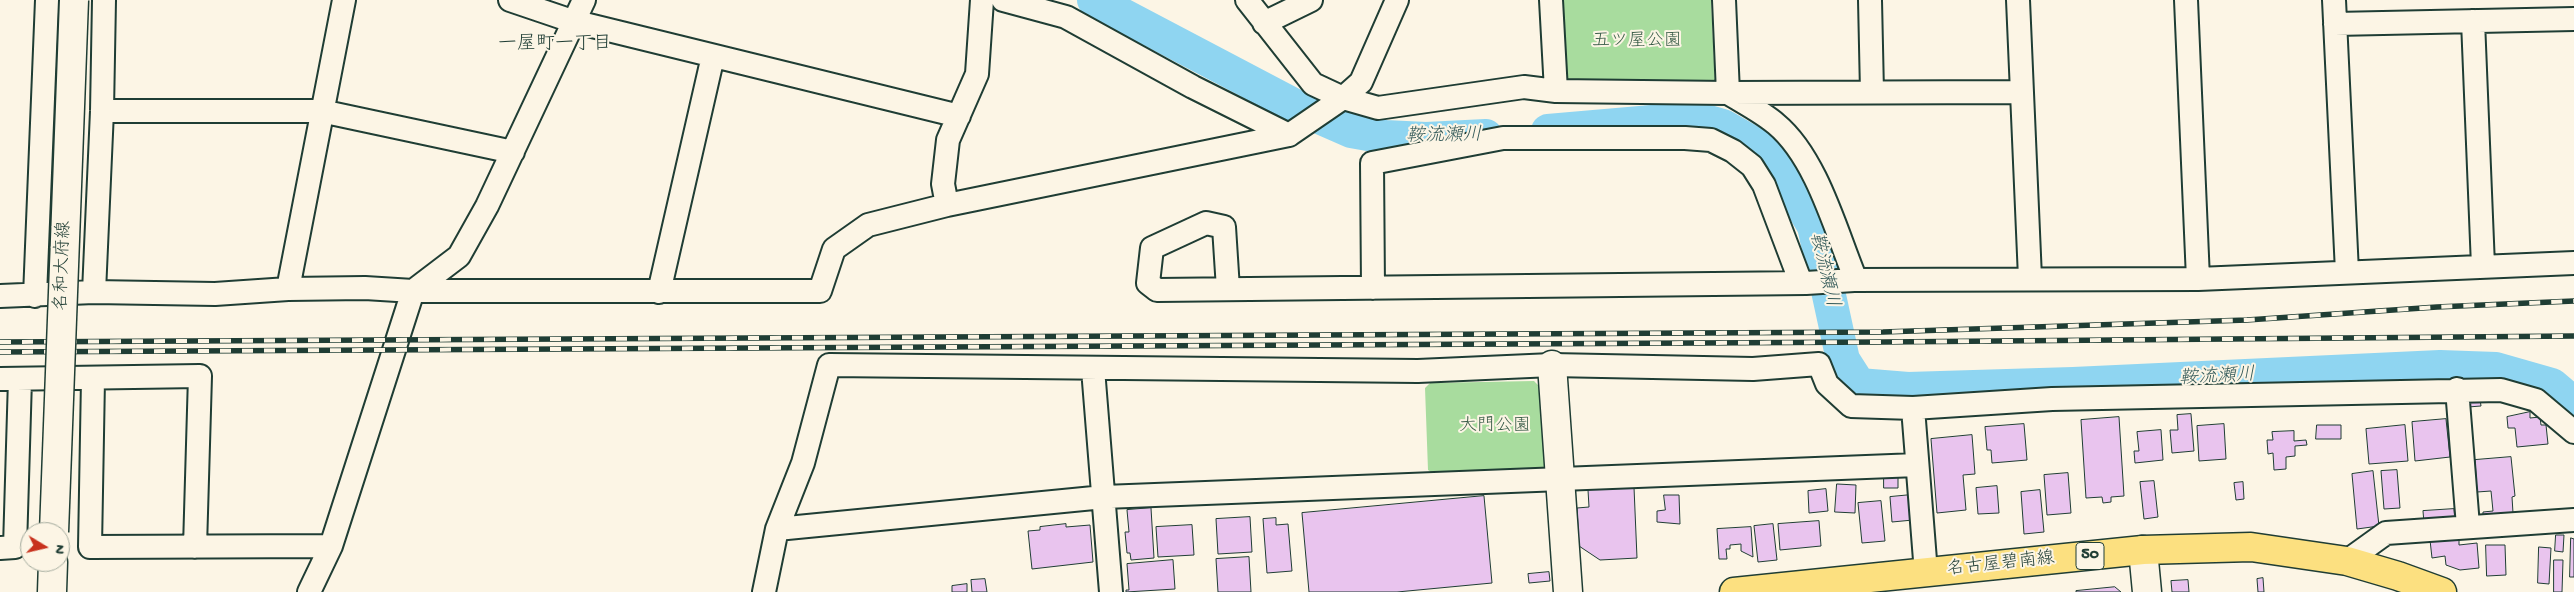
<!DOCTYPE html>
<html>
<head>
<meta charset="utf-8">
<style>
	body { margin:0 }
	#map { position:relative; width:2574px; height:592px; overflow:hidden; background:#fcf5e5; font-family:"Gochi Hand",sans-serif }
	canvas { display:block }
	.north { position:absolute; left:20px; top:522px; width:50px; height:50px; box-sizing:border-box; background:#fcf5e5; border:1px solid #a4ab9e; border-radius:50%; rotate:99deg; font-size:14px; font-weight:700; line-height:20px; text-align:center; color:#1f3d34 }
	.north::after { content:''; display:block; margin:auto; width:18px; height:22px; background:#c8321e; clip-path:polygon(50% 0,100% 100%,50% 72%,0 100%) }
</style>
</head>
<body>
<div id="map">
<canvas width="2574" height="592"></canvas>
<div class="north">N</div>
</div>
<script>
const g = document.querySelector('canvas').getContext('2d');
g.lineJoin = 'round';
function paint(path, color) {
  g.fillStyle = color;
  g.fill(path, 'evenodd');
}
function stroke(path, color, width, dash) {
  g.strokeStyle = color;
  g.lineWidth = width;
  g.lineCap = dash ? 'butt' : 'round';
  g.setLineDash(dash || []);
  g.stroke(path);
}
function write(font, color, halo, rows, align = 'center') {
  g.font = font + ' "Gochi Hand","Klee One",sans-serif';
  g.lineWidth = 4;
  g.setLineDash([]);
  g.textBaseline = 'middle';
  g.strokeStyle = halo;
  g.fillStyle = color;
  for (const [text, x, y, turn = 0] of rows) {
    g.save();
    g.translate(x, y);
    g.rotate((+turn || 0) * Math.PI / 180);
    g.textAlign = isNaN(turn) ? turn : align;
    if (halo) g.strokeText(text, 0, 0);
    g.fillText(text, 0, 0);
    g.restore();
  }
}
paint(new Path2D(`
	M1559,0H1711L1715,83L1571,82L1563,78Z
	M1534,381L1541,388L1546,464L1540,471L1434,474L1428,470L1425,388L1430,383Z`), '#a8dc9e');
stroke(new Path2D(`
	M1094,0L1303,110L1351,131L1385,137L1426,139L1486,136
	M1548,131L1675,120L1709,122L1723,126L1770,153L1814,226L1843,360L1859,385L1908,389L2073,384L2440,367L2496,369L2552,385L2574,404`), '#8fd5f1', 34);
const building = new Path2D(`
	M2480,399L2481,406L2468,407V400Z
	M2530,412V418L2540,417L2541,425H2546L2548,444L2517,447L2515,428H2508L2507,417Z
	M2191,414L2194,451L2172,453L2170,430H2178L2177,415Z
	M2119,417L2124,496L2111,497V502L2103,503L2102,497L2086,498L2081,420Z
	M2446,419L2450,457L2415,461L2412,422Z
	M2024,424L2027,460L1992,463L1991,450H1987L1985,427Z
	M2224,424L2226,459L2199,461L2197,426Z
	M2317,425H2341V439H2316Z
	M2405,425L2408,461L2369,464L2366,429Z
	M2161,430L2163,460L2135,463L2134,451H2139L2137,432Z
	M2294,431V441L2306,440L2307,445L2295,446V456L2286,457V469L2274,470L2273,453L2268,454L2267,440H2273L2272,432Z
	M1972,435L1975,474L1963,475L1966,510L1937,513L1931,439Z
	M2511,457L2515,496L2512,497L2513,513L2483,517V512L2493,511L2491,491L2477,492L2475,460Z
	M2397,470L2400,508L2384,509L2381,471Z
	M2373,471L2379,526L2357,529L2352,474Z
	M2068,473L2071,513L2047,515L2044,475Z
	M1884,475H1898V488H1884Z
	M2154,481L2158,517L2144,519L2140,482Z
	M2243,482L2244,499L2236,500L2234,483Z
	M1837,484L1856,485L1855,513L1835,512Z
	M1997,486L1999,513L1978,514L1976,488Z
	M1634,487L1637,558L1600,560L1579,546L1577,508L1589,507L1588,490Z
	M1826,489L1828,511L1809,513L1808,491Z
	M2040,490L2044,532L2024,534L2021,492Z
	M1664,495H1679L1680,524L1657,522V511L1665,510Z
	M1911,495L1913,520L1892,522L1890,497Z
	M1484,496L1492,583L1397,592H1309L1302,513Z
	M1881,501L1885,541L1862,543L1858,503Z
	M1151,508L1154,558L1131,560L1130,553H1127L1125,532H1129L1127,510Z
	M2454,509L2455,521L2424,523L2423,511Z
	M1250,517L1252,552L1218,554L1216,519Z
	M1276,518V525L1288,524L1292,571L1267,573L1263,519Z
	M1819,521L1821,546L1780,550L1778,524Z
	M1066,524V527L1090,525L1093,562L1032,569L1028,531L1040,530V527Z
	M1773,524L1777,560L1758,562L1754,526Z
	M1192,525L1194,555L1158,557L1156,527Z
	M1751,527L1753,557L1741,551V544L1730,545V549H1726L1727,559H1719L1717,529Z
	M2556,535H2564L2563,552L2555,551Z
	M2459,537V545L2477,543L2479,568L2460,570L2446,565L2445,556L2432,558L2430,540Z
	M2571,538L2574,539V577H2570Z
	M2486,545H2505L2506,575L2487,576Z
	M2539,547L2551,548L2549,584L2538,583Z
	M1249,557L1251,592H1218L1216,559Z
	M1173,560L1175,589L1126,592V590H1129L1127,564Z
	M2554,560H2563L2562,592H2554Z
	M1549,572L1550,581L1529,583L1528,574Z
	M2263,578L2264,592H2258L2257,579Z
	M985,579L987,592H972L971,580Z
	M2188,580L2189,592H2172L2171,581Z
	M967,584V592H952V586Z
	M2115,587L2121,592H2076V591Z`);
paint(building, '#e9c4ee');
stroke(building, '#1f3d34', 1);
const street = new Path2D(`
	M510,0L572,21L959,116
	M1003,0L1066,17L1193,87L1289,135
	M1247,0L1313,84L1343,98L1378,108L1524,87L1556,91L1728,93L2020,92
	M1551,0L1556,91
	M1724,0L1728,93
	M1870,0L1872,92
	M2018,0L2030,278
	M2186,0L2198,279
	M2334,0L2347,272
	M2473,21L2483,266
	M1264,23L1311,0
	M2335,24L2574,19
	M1728,93C1744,103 1762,112 1776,124C1817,158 1836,232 1856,280
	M102,111H321L513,152
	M947,205L943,184L948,140L977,74L982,0
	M1373,288L1372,163L1503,138H1685L1711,140L1733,151L1752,166L1764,185L1801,283
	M288,289L344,0
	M1228,289L1224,227L1206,223L1152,248L1148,283L1157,290L1806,283L1854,280L2198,279L2574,263
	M94,292L102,111L104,0
	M659,292L713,56
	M0,296L94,292L215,294L288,289L365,288L413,291H820L834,249L868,225L947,205L1289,135L1343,98L1361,82L1397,0
	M35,296L47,0
	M1093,369L1111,592
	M0,379L200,376L195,547
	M93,379L90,547L331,546
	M2457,389L2468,526
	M1913,408L2052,399L2501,390L2536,400L2574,432
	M777,529L1104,497L1917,465
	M0,548L15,547L20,379
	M2347,561L2386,533L2574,520
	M309,592L331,546L413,291L459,256L487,206L584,0
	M764,592L777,529L803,463L829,365L1418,371L1552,365L1753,369L1819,364L1827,384L1851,406L1913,408L1926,573`);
const secondary = new Path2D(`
	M1552,365L1568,592
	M2143,550L2147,592
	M52,592L53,562`);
const primary = new Path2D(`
	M1734,592L2143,550L2251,547L2347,561L2398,576L2442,592`);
stroke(street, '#1f3d34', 26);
stroke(secondary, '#1f3d34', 31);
stroke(primary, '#1f3d34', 31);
stroke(street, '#fcf5e5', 22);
stroke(secondary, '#fcf5e5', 28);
stroke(primary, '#fce080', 28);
const rail = new Path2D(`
	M0,342L1883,332L2247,320L2437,307L2574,301
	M0,352L1884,342L2574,336`);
stroke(rail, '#1f3d34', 5.5);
stroke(rail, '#fcf5e5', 4, [11]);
const secondaryBridge = new Path2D(`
	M54,532L74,0`);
stroke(secondaryBridge, '#1f3d34', 31, []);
stroke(secondaryBridge, '#fcf5e5', 28);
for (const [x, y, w] of [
	[2090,556,28]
]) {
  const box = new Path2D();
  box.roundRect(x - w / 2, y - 13.5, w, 27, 4);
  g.fillStyle = '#fcf5e5';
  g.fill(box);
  stroke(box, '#1f3d34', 1);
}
write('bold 16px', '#1f3d34', null, [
	["50",2090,556]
]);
write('18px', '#3a5d49', '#fcf5e5', [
	["五ツ屋公園",1637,42],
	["大門公園",1495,427]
]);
write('18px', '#1f3d34', '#fcf5e5', [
	["名和大府線",64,266,-88],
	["名古屋碧南線",2001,565,-6]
]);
write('19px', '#1f3d34', '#fcf5e5', [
	["一屋町一丁目",555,45]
]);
write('italic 19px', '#355b5a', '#fcf5e5', [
	["鞍流瀬川",1444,137,-1],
	["鞍流瀬川",1823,270,77],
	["鞍流瀬川",2217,378,-3]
]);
</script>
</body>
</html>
